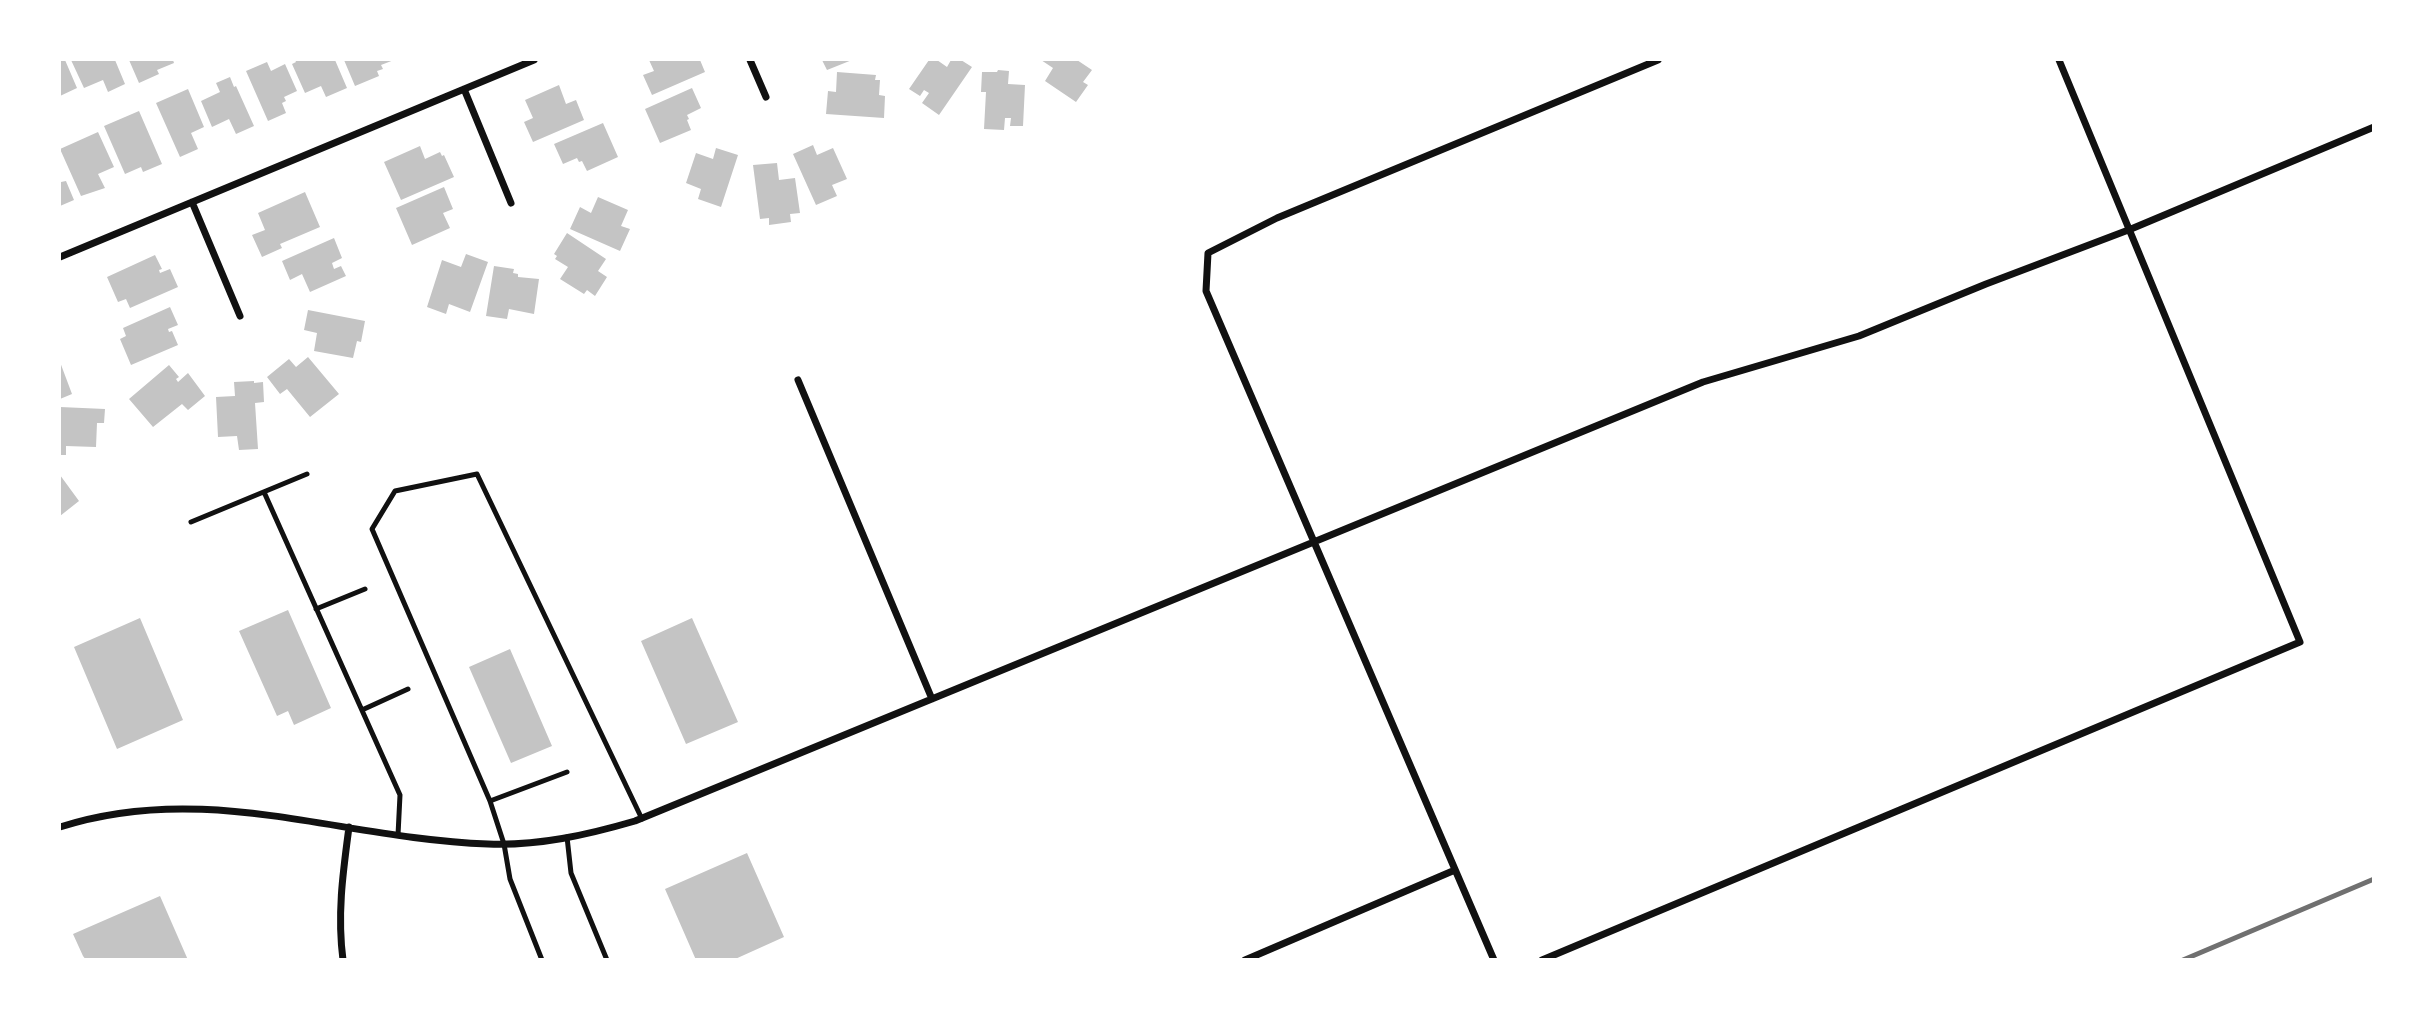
<!DOCTYPE html>
<html>
<head>
<meta charset="utf-8">
<style>
	body { margin:0 }
	#map { position:relative; width:2433px; height:1019px; overflow:hidden; background:#fff; font-family:Commissioner,sans-serif }
	canvas { display:block }
	.frame { position:absolute; inset:0; border:61px solid #fff; pointer-events:none }
</style>
</head>
<body>
<div id="map">
<canvas width="2433" height="1019"></canvas>
<div class="frame"></div>
</div>
<script>
const g = document.querySelector('canvas').getContext('2d');
g.lineJoin = 'round';
function paint(path, color) {
  g.fillStyle = color;
  g.fill(path, 'evenodd');
}
function stroke(path, color, width, dash) {
  g.strokeStyle = color;
  g.lineWidth = width;
  g.lineCap = dash ? 'butt' : 'round';
  g.setLineDash(dash || []);
  g.stroke(path);
}
paint(new Path2D(`
	M60,60H65L77,88L60,96Z
	M71,60H115L125,84L108,92L103,80L84,88Z
	M129,60H173L174,63L157,70L159,74L139,83Z
	M295,60H335L347,88L326,97L321,86L305,93L292,64L296,62Z
	M344,60H394L381,65L383,69L377,71L379,76L355,86Z
	M649,60H700L705,72L652,95L643,75L654,71Z
	M822,60H852L827,70Z
	M929,60H937L947,67L951,60H961L972,67L939,115L922,103L929,93L924,90L920,96L909,89Z
	M1041,60H1077L1092,70L1083,82L1088,85L1076,102L1045,81L1053,68Z
	M267,62L271,71L285,64L297,91L284,97L286,101L282,103L286,113L268,121L246,71Z
	M998,70L1009,71L1008,84L1025,85L1023,126H1010L1011,118H1005L1004,130L984,129L986,92H981L982,72H997Z
	M837,72L876,75L875,80H880L879,95L885,96L884,118L826,114L828,91L836,92Z
	M230,77L234,87L236,86L254,126L236,134L229,119L212,127L201,101L220,92L216,83Z
	M559,85L566,104L576,100L584,120L533,142L524,122L533,118L525,100Z
	M692,88L701,108L687,115L689,119L687,120L691,130L660,143L645,109Z
	M188,89L204,127L191,133L198,149L180,157L156,103Z
	M139,111L162,164L143,172L141,167L125,174L104,126Z
	M603,123L618,157L587,171L582,161L579,162L577,158L563,164L554,144Z
	M98,132L114,167L98,174L105,188L81,196L60,149Z
	M813,145L817,155L833,148L847,179L832,185L837,196L816,205L793,154Z
	M420,146L425,159L440,152L442,156L444,155L454,177L401,200L384,162Z
	M716,148L738,155L721,207L698,199L701,189L686,183L696,153L713,159Z
	M777,163L779,180L795,178L800,213L790,214L791,222L769,225V218L760,219L753,165Z
	M60,178L61,182L66,181L74,200L60,206Z
	M444,187L453,209L443,213L450,228L412,245L396,208Z
	M305,192L320,227L280,244L282,248L262,257L252,235L265,230L258,213Z
	M598,197L628,210L621,226L630,229L620,251L570,229L580,207L591,213Z
	M567,233L606,259L598,271L607,277L595,296L587,290L584,294L560,279L568,267L555,259L557,256L554,254Z
	M334,238L342,258L332,263L334,269L341,266L346,276L310,292L302,274L290,280L282,261Z
	M466,254L488,262L470,312L449,304L446,314L427,307L442,260L461,267Z
	M155,255L162,269L159,270L160,273L170,269L178,287L130,308L126,299L118,302L107,277Z
	M494,266L514,269L513,273L518,274V277L539,279L534,314L509,309L507,319L486,316Z
	M170,307L178,325L168,329L169,332L172,331L178,345L131,365L120,339L126,336L123,328Z
	M308,310L365,321L361,342L357,341L353,358L314,351L317,333L304,330Z
	M308,357L339,394L310,417L287,389L280,394L267,377L289,359L296,367Z
	M60,362L72,394L60,399Z
	M169,365L179,377L176,379L178,382L188,373L205,396L188,410L182,404L153,427L129,399Z
	M254,381V383L263,382L264,402L255,403L258,449L239,450L237,436L218,437L216,397L235,396L234,382Z
	M60,407L105,409L104,423H97L96,447L66,446V455H60Z
	M60,475L79,501L60,516Z
	M288,610L331,708L294,725L288,711L277,716L239,631Z
	M140,618L183,720L117,749L74,647Z
	M692,618L738,722L686,744L641,641Z
	M510,649L552,746L511,763L469,667Z
	M747,853L784,937L733,960H696L665,889Z
	M160,896L188,960H86L83,956L73,934Z`), '#c4c4c4');
stroke(new Path2D(`
	M264,492L400,795L398,835
	M191,522L307,474
	M316,609L365,589
	M362,710L408,689
	M490,801L567,772
	M567,837L571,873L607,960
	M542,960L510,879L504,844L490,801L372,529L395,491L477,474L642,819`), '#111', 5);
stroke(new Path2D(`
	M750,60L766,97
	M464,89L511,203
	M192,202L240,316
	M60,257L534,60
	M798,380L932,699
	M60,827C207,780 341,839 488,844C538,846 587,835 635,821L1703,382L1859,336L1986,284L2131,229L2374,127
	M343,960C337,914 343,872 349,827
	M1245,960L1455,870
	M1494,960L1206,291L1208,253L1277,218L1658,60
	M1542,960L2300,642L2059,60`), '#111', 7);
stroke(new Path2D(`
	M2183,960L2374,879`), '#707070', 5);
</script>
</body>
</html>
